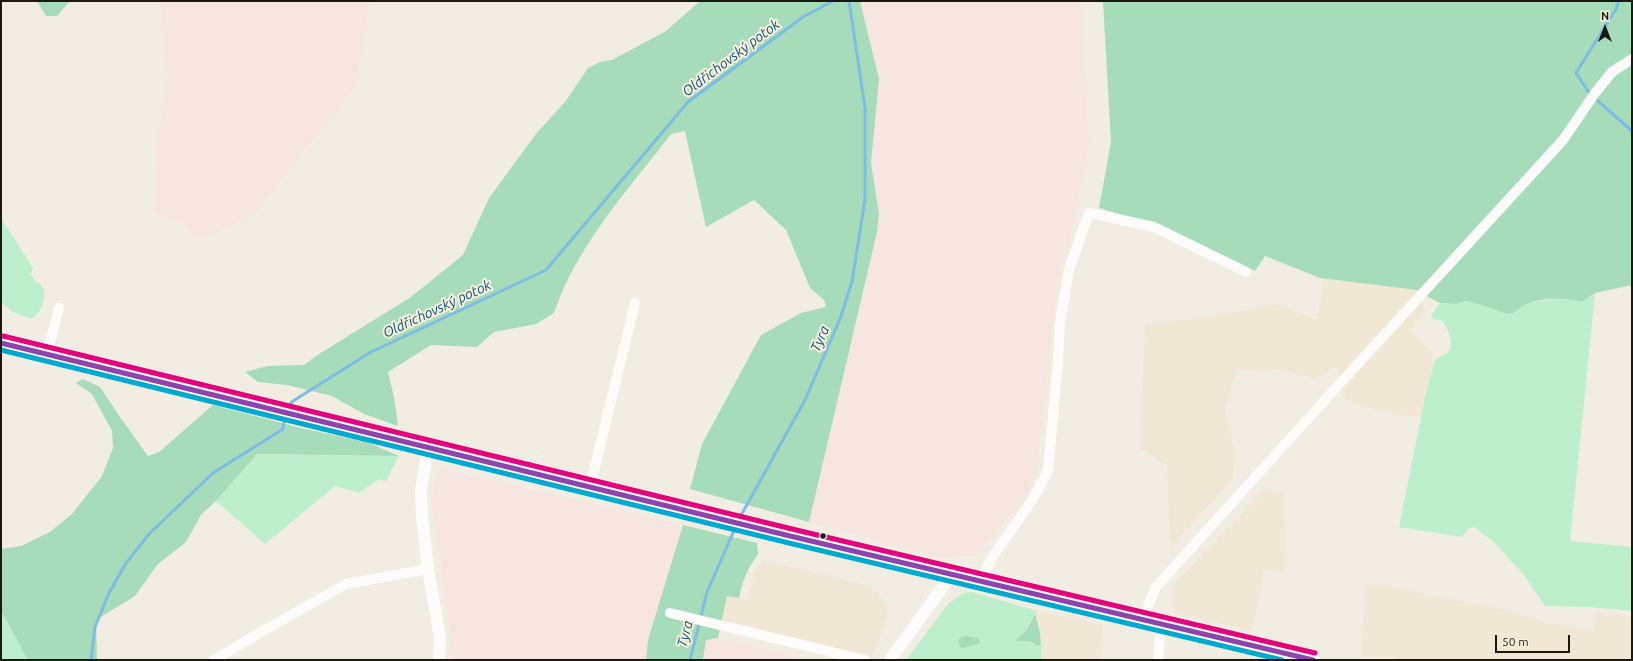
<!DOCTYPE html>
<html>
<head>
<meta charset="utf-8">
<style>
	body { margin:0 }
	#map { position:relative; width:1633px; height:661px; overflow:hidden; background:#f2ede3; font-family:Ubuntu,sans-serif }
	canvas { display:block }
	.frame { position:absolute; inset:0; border:2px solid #1b1812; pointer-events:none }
	.north { position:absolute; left:1585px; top:8px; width:40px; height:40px; -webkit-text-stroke:3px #f8f0dd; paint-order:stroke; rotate:0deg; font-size:11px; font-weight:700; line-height:16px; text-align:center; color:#1b1812 }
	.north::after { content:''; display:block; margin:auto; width:14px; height:18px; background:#1b1812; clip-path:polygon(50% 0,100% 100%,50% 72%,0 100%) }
	.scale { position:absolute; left:1495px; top:635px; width:75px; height:18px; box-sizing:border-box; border:2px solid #1b1812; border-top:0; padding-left:5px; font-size:12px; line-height:14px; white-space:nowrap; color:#1b1812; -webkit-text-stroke:3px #f8f0dd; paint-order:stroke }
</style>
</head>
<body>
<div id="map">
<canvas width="1633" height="661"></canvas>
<div class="frame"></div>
<div class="north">N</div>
<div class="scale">50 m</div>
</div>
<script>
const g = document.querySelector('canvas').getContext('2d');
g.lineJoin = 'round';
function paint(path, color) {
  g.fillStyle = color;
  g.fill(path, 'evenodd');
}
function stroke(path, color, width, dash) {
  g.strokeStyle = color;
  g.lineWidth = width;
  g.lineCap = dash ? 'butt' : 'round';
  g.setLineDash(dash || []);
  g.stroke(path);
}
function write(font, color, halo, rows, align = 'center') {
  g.font = font + ' Ubuntu,sans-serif';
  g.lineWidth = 4;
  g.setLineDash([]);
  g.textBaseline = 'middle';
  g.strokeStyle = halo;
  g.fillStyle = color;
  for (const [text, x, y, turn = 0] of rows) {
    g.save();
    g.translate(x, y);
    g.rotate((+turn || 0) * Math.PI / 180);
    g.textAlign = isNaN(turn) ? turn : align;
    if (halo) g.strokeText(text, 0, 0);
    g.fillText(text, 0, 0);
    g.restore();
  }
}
paint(new Path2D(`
	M1320,278L1416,290L1426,311L1409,330L1429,349L1435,360L1426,392L1421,419L1368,408L1346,399L1336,367L1314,379L1284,370L1237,371L1225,410L1235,453L1233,478L1170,548L1167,464L1159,461L1140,448L1145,324L1209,317L1279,304L1317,320L1323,284Z
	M1263,491L1284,492L1285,573L1264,570L1252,631L1176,613L1172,606L1174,585Z
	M764,561L869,585L882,598L887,606L888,617L873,656L868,660H842L720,629L727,596L747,600L756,569L758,565Z
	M1366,585L1391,587L1506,610L1543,622L1593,631L1596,612L1632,617V660H1404L1390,657H1361Z
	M1038,611L1103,625L1100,660H1042L1040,632L1035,614Z`), '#f0e8d5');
paint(new Path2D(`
	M160,1H370L357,82L336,113L312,140L260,208L244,219L196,241L188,225L156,213L159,131L168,80Z
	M860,1H1080L1089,146L1071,236L1058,281L1036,474L1028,492L976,556L940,557L809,522L877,232L879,214L871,163L879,79Z
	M440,468L683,525L648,640L646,660H451L447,605L431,499Z
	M718,638L806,660H703L706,640Z`), '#f6e5e1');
paint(new Path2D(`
	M1,218L33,268L31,275C34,281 40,283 44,289C46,300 41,314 31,319L13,312L1,302Z
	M1595,293L1570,541L1632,547V611L1589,607L1545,606L1523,574L1494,542L1474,527L1469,528L1462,537L1399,527L1426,392L1435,360C1439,356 1442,356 1446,354C1456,347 1448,329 1443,321L1433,319L1431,315L1440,303L1456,304L1465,301L1478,304L1507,314L1514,313L1520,307L1533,302L1558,298H1569L1582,302Z
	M257,454L399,456L386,481L379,479L359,493L335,486L265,544L216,501Z
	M972,592L1038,611L1030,621L1025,632L1016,641H1030L1037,646L1041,645L1042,660H906L948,604L963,593Z
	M1,596V611L28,660H1Z`), '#beefcc');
paint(new Path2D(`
	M37,1H70L57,16H46Z
	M700,1H860L879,79L871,163L879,214L877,232L809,522L690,489L702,444L761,335L801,313L826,307L824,300L810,288L786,230L754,200L706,227L685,131L671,134C628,190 577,245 554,313L536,324L494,332L477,347L431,345L388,372L394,397L398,426L364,414L332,396L287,385L258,382L245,372L267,366L304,365L319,354L411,297L463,255L489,198L536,134L565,102L588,68L600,62L612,60L666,31Z
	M1103,1H1632V285L1595,293L1582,302C1560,296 1530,297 1514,313L1507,314L1478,304L1465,301L1456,304L1440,303L1416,290L1320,278L1265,256L1255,271L1165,227L1099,208L1111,142Z
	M83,379L100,387L120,417L148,456L159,452L213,405L305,429L367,442L399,456L257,454L216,501L201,515L186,542L157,565L135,596L96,620L97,660H28L1,611V549L21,546L50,532L72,514L102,476L113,448L112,431L92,394L76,383Z
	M683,525L757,543L758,554C748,568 742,581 739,598L727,596L718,638L706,640L703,660H646L648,640Z
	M1035,614L1040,632L1041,645L1037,646L1030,641H1015L1025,632Z
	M967,636L978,638L980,643L963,648L959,646V640L961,637Z`), '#a6dcb9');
stroke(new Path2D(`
	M1619,1L1616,9L1576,73L1590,94L1632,131
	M287,408L293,401L371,352L546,270L688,102L803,17L833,1
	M739,519L805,400L840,319L852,282L865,199V108L849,1
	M91,660L95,627L109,593L126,563L150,533L213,473L283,429L285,415
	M690,660L707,592L736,526`), '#7cbce5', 3);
stroke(new Path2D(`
	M47,354L59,308
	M590,487L635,303
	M979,580L996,552L1033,499L1048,471L1058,361L1060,322L1069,270L1089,213L1154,227L1246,272
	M1148,606L1156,587L1333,391L1563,140L1595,93L1612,72L1632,59
	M670,613L865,660
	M214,660L268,628L346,584L428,569
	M1158,660L1161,624`), '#fdfcfb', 10);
stroke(new Path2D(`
	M428,447L421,491L422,517L428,569L440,638L439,660
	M890,660L952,574`), '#fdfcfb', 12);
stroke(new Path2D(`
	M1,343C302,415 602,491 903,563C1040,596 1176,628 1313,660`), '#fdfcfb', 14);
stroke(new Path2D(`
	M1,343L790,536L1313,660`), '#8e44ad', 5);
stroke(new Path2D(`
	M1,350L789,543L1282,660`), '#00a9ce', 5);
stroke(new Path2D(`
	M3,336L792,529L1315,653`), '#e5007d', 5);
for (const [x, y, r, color] of [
	[823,536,3.5,"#1b1812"]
]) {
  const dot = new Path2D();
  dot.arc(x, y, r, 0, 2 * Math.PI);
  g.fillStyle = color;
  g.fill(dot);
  stroke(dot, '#f8f0dd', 1.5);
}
write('italic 14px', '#06517a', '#f8f0dd', [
	["Oldřichovský potok",731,58,-37],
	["Oldřichovský potok",437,309,-25],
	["Tyra",820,339,-67],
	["Tyra",685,634,-76]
]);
</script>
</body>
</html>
